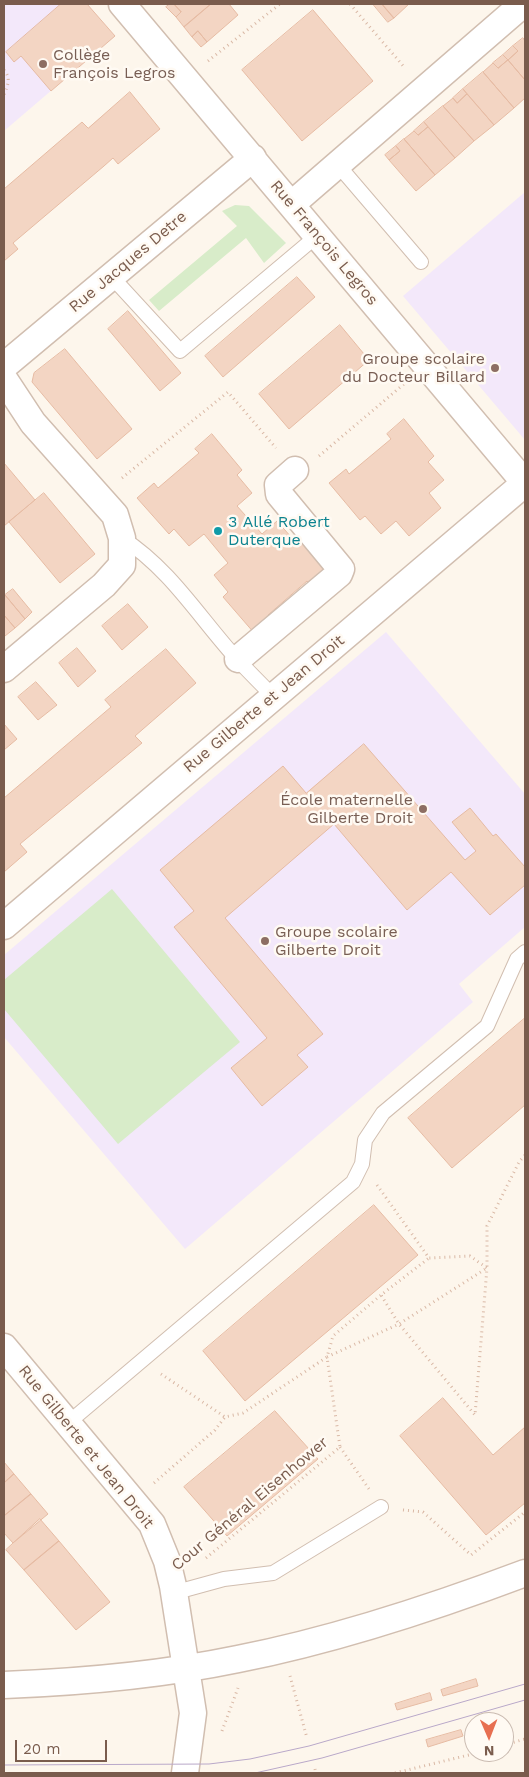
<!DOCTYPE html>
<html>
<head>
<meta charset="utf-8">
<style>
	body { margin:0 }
	#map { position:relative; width:529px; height:1777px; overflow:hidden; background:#fdf6ec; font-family:"Work Sans",sans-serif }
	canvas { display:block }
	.frame { position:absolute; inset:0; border:5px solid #7a5c4d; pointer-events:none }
	.north { position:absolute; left:464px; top:1712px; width:50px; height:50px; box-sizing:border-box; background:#fffaf3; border:1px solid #cabbb1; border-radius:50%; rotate:179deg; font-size:14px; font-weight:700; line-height:20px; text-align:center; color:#7a5c4d }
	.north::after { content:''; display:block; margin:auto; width:18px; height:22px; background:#e76f51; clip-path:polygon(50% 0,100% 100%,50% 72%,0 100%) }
	.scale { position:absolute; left:15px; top:1740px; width:92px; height:22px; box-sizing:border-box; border:2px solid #7a5c4d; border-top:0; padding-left:6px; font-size:15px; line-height:18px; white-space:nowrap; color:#7a5c4d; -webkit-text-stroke:4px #fffaf3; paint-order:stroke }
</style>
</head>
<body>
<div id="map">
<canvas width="529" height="1777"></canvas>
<div class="frame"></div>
<div class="north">N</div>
<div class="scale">20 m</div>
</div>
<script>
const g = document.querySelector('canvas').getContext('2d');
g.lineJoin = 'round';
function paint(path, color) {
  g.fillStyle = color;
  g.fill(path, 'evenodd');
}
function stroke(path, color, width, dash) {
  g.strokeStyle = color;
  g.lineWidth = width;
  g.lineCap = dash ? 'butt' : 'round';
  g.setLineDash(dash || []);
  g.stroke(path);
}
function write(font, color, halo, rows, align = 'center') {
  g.font = font + ' "Work Sans",sans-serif';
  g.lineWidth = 5;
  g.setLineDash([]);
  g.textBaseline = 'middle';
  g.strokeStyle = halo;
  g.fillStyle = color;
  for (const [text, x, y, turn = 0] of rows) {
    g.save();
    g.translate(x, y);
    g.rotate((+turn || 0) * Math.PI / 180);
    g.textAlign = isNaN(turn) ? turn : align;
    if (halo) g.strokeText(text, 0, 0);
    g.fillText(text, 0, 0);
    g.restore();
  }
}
paint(new Path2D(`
	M4,4H87L115,36L4,131Z
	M525,192V440L403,296Z
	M386,632L525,794V927L459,984L473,1002L185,1249L4,1037V955Z`), '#f3e8fa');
paint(new Path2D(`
	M235,205L249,206L286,243L264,263L246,238L159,311L149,300L237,226L222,211Z
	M112,889L240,1042L118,1144L4,1009V980Z`), '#d8ecc9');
const building = new Path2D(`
	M61,4H87L115,36L51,91L21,56L14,62L6,52Z
	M170,4H174L181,12L176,17L166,7Z
	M174,4H211L184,27L176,17L181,12Z
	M211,4H229L238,15L207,42L198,31L192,37L184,27Z
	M373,4H382L394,18L388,22Z
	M382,4H409L394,18Z
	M313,10L373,81L302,141L242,70Z
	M198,31L207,42L201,47L192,37Z
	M523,38L525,41V80L508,60L518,51L513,46Z
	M513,46L518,51L508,60L503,55Z
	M503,55L508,60L498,68L493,63Z
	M508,60L525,80V98L514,108L483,72L493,63L498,68Z
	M483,72L514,108L494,125L463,89Z
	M463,89L467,94L457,103L453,98Z
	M130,92L160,129L118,164L113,158L104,166L13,243L18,249L4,261V189L82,122L88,128Z
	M467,94L494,125L474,141L443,106L453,98L457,103Z
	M443,106L474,141L455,158L424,122Z
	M424,122L428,127L418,135L414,131Z
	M428,127L455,158L435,175L404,139L414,131L418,135Z
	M404,139L435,175L416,191L389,160L400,151L396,146Z
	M396,146L400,151L389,160L385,155Z
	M297,277L315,297L223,377L205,356Z
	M128,311L181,373L160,391L108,329Z
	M340,325L369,360L289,429L259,394Z
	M65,349L132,429L97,459L32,382L34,373Z
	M404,419L434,456L428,462L444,480L429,493L441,508L409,536L396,521L381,534L365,516L360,520L329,483L346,469L349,474L391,439L387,434Z
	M212,434L242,470L237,475L252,493L237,506L262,534L277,521L292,538L297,534L328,570L310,585L307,581L268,615L271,619L255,634L223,597L228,592L214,575L228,563L204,534L189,546L174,529L169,534L137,498L154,483L158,488L199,453L195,449Z
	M4,463L35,500L4,526Z
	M44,493L95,554L60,583L9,522Z
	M13,589L32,612L25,619L5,595Z
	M5,595L25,619L15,628L4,615Z
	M128,604L148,627L122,650L102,626Z
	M4,615L15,628L5,636L4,634Z
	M77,648L96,671L78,687L59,663Z
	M166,649L196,683L135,736L142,743L20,844L27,852L4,872V798L111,707L105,700Z
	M36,682L57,705L38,720L18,697Z
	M4,724L17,739L4,750Z
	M364,744L465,860L476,851L452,822L470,808L493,836L496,834L525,867V885L490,915L451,872L407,910L334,824L225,918L323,1034L297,1055L308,1067L262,1106L231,1068L267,1038L174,927L194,911L160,870L283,766L306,793Z
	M525,1018V1105L452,1168L408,1118Z
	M374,1205L418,1255L245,1401L203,1351Z
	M443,1398L493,1455L525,1427V1503L486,1535L400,1436Z
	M275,1411L318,1459L227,1536L184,1487Z
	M4,1462L14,1474L4,1483Z
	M14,1474L31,1494L4,1516V1483Z
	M31,1494L48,1514L13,1543L4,1533V1516Z
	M40,1519L59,1541L24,1570L6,1550Z
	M59,1541L110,1602L76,1630L24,1570Z
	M476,1679L478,1686L443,1696L441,1690Z
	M430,1693L432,1700L397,1710L395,1704Z
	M461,1730L463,1736L428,1747L426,1740Z`);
paint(building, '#f3d5c3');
stroke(building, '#e6bba3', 1);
const lane = new Path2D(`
	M338,165L421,262
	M111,276L180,351L318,235
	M122,538C171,570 198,616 236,658C248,671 261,684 274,697
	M68,1423L353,1182L362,1164L365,1140L383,1113L487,1026L517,959L525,952
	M173,1593L224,1579L273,1573L381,1507`);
const street = new Path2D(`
	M122,4L525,483
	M292,204L523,4
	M4,366L253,158
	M4,379L33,423L115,515L122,538V565L104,585L4,669
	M238,659L339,574L341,569L279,494L278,485L295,470
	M4,926L525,483
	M4,1347L152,1524L167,1561L173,1586L193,1713L185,1773
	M4,1685C82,1682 161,1675 238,1659C335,1640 432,1608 525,1573`);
stroke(lane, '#d1beb0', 16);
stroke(street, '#d1beb0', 29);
stroke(new Path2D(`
	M350,4L405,68
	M208,61L280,4
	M4,70C11,78 8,85 4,95
	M319,456L404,384
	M122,478L228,392L276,448
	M377,1185L429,1258L470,1256L487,1268L475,1415L399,1324L381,1295L429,1258
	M161,1374L225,1417L243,1413L327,1357L333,1336L381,1295
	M340,1447L369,1489
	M154,1483L215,1430L225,1417
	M403,1510L423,1512L471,1555L525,1512
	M206,1558L340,1447L327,1357L399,1324L487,1268V1226L519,1162L525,1155
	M290,1676L307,1738
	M222,1731L238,1688
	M504,1745L525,1739
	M315,1769L316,1773
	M395,1773L481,1752`), '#d9b8a5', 3, [1, 4]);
stroke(lane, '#fff', 14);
stroke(street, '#fff', 26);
stroke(new Path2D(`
	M4,1765L209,1764L250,1759L309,1746L525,1684
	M255,1773L322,1758L525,1700`), '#b9a8c9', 1);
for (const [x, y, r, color] of [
	[43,64,5,"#8d6e63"],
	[495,368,5,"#8d6e63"],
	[218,531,5,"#0f9aa8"],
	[423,809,5,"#8d6e63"],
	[265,941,5,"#8d6e63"]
]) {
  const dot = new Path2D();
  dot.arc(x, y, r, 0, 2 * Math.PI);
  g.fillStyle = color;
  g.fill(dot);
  stroke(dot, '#fffaf3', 2);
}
write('16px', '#785e54', '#fffaf3', [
	["Collège",53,55],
	["François Legros",53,73],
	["Groupe scolaire",485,359,"right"],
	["du Docteur Billard",485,377,"right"],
	["École maternelle",413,800,"right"],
	["Gilberte Droit",413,818,"right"],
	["Groupe scolaire",275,932],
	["Gilberte Droit",275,950]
], 'left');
write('16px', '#7a5c4d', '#fffaf3', [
	["Rue François Legros",324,243,50],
	["Rue Jacques Detre",128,262,-40],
	["Rue Gilberte et Jean Droit",264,704,-40],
	["Rue Gilberte et Jean Droit",86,1447,51],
	["Cour Général Eisenhower",250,1504,-40]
]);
write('16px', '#0d838f', '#fffaf3', [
	["3 Allé Robert",228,522],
	["Duterque",228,540]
], 'left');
</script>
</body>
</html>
